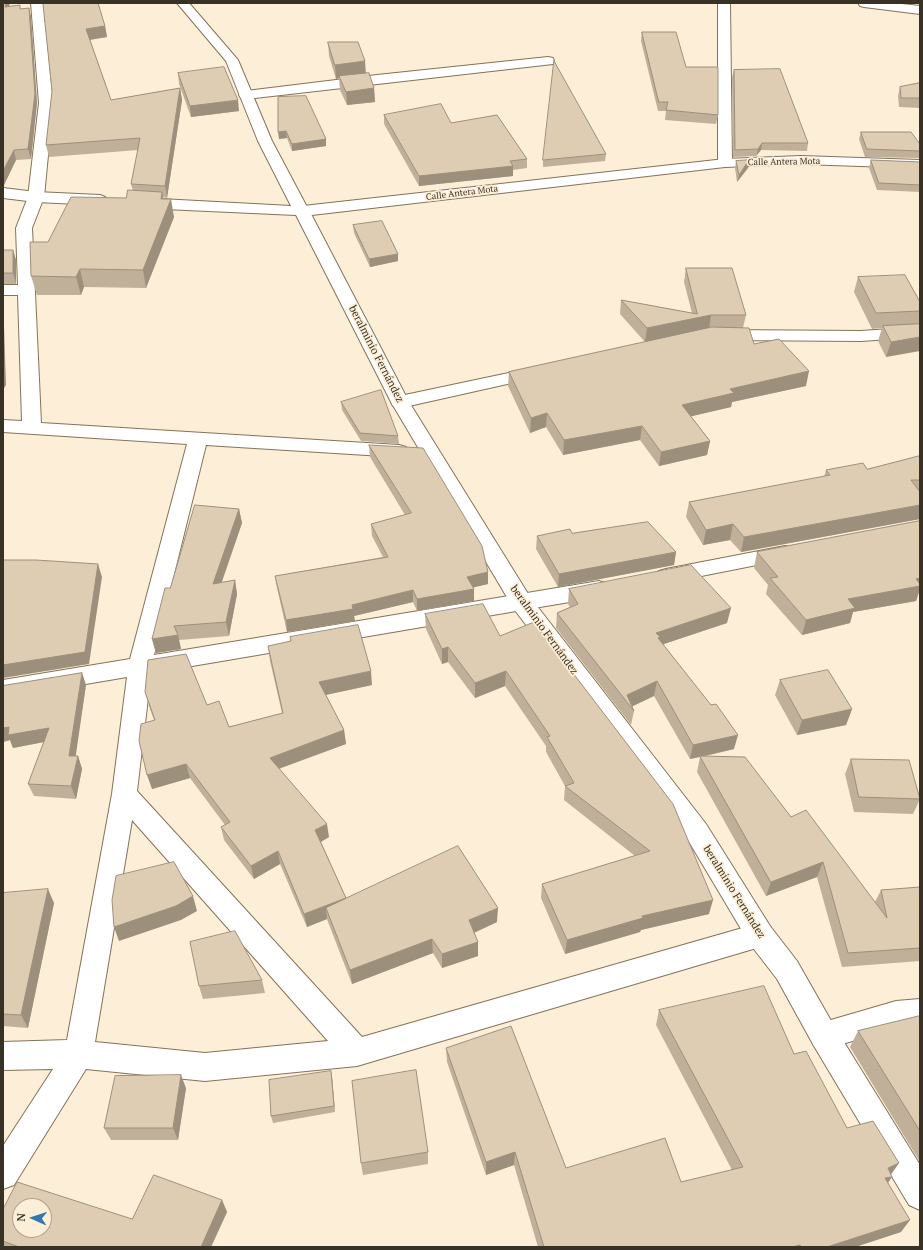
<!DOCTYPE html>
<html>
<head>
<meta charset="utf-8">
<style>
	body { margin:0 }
	#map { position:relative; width:923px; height:1250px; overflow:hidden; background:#fdeed8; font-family:"PT Serif",serif }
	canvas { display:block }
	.frame { position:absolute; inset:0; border:4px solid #383126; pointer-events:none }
	.north { position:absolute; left:12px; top:1198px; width:40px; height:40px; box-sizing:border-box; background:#fdeed8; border:1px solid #aea291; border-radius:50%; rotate:273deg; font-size:11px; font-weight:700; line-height:16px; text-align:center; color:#383126 }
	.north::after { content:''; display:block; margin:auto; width:14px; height:18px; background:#3379ae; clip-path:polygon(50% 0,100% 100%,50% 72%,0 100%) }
</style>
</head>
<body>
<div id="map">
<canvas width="923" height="1250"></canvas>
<div class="frame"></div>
<div class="north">N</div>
</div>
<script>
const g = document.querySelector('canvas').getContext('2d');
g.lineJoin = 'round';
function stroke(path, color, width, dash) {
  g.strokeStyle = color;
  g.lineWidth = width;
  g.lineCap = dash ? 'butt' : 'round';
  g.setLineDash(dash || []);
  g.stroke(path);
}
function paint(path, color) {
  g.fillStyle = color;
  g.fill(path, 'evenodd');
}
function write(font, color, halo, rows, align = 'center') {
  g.font = font + ' "PT Serif",serif';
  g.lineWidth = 3.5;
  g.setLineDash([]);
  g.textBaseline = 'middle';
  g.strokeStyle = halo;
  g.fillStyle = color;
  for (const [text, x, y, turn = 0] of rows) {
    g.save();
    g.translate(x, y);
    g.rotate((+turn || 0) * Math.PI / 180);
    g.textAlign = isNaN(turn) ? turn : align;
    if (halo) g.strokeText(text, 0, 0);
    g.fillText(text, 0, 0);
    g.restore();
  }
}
const minor = new Path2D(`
	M31,3H43L53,103L44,197L32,228L41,423L399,445L406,447L409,451L406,455L399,457L206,445L154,655L599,581L607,584L610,589L607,594L599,597L151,673L137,791L362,1037L760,923L770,926L774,935L770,944L357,1066L205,1081L86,1069L14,1185L3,1189V1146L53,1069L3,1070V1042L67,1040L112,794L127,677L3,698V680L130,659L187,444L3,432V420L22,421L18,295H3V285H18L16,228L28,197L39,103ZM132,820L328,1041L205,1053L95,1042Z
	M718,3H730L732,163L730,166L725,167L720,166L718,163Z
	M858,3H893L920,6V14L864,7L860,6Z
	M548,57L553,58L554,61L553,64L246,99L241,98L239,95L241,92L246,91L377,75Z
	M920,327V337L861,341L722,340L716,339L713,335L716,331L722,330L861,331Z
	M537,367L543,368L546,372L543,376L400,408L393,406L391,402L393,398L400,396Z
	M785,546L792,548L795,553L792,558L666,583L659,581L655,576L659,571L666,569Z
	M920,999V1025L896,1027L824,1050L814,1046L810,1036L814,1026L824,1022L896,1001Z`);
const tertiary = new Path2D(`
	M801,156L920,160V168L801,164L725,167L303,216L298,214L295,211L298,208L303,206L725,159Z`);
const secondary = new Path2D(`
	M177,3H189L238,60L272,141L307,207L311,211L310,212L409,402L530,597L706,824L770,926L797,961L834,1026L920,1165V1210L909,1205L814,1046L777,979L750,944L688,840L514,609L391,402L296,215L142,208L137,206L134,203L137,200L142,198L291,206L258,141L226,61Z
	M3,188L36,192L100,195L105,197L108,200L105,203L100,205L36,202L3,198Z`);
stroke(minor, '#84735b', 2);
stroke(tertiary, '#84735b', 2);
stroke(secondary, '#84735b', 2);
paint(minor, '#fff');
paint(tertiary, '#fff');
paint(secondary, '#fff');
paint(new Path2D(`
	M3,3L9,6L21,9L29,8L31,17L37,103L31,159L16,160L4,185H3Z
	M43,4L105,26L107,37L90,40L111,100L180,88L182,100L167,198L163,197L174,217L146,288L84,287L81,295H37L31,276L48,242L126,198L133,191L131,184L138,150L49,157L46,145L52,91Z
	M642,32L686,67L718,115L716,124L665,120L666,111H658L641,41Z
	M328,42L366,73L374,88L375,102L347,105L340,90L339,78L336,79L329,56Z
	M734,70L808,143L807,151L761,150L756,156L733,157L732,77Z
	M178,73L239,111L191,117L179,84Z
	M920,83V108L899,107L898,96L900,87Z
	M278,97L326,139V146L292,151L287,138L279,139Z
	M384,115L527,159V168L513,170V176L419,186L384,124Z
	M861,132L920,144V158L865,157L859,139Z
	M606,154L605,161L543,167V160Z
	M749,160L748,168L737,182L735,168L736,161Z
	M871,160L920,162V192L877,190L869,168Z
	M353,225L398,254V261L370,267L354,233Z
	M3,250H13L16,260V284H3Z
	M686,268L746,315L743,328L754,344L806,386L732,402L731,407L691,416L710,441L707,455L659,466L640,440L563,455L546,427L530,433L508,386L509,372L645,342L620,314L621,300L692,313L684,282Z
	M858,277L920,302V337L886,357L878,341L882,328L872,329L854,292Z
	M341,402L398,436L399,444L361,441L342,410Z
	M369,445L488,584L473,587L474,601L417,611L413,602L354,616L355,621L287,632L277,588L275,576L383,557L372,536L371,524L405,515L370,457Z
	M920,456V519L741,552L730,540L703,545L686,517L689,502L824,477L826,470L867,469Z
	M239,509L242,523L222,582L235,580L237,594L229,636L179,640L181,649L156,653L152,639L170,588Z
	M920,521V592H919L916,601L853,612L850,623L802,635L766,594L768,585L754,568L757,552Z
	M572,533L676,552L674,565L558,587L536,549L537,536Z
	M569,589L727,623L663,644L734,749L702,757L791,817L875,902L881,890L920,887V961L842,967L817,877L766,896L697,772L700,757L690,759L654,696L632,706L634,711L631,725L556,628L557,613L570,607L568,604Z
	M425,614L500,636L709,914L641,930L640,932L565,954L541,898L542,884L635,856L564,800L565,786L546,752V746L505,686L475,698L448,662L442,664L426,629Z
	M290,637L372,685L326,695L344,730L346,744L279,769L329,837L321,842L346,898L497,922L474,933L478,956L442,968L433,953L352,984L328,922L327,919L307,927L280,864L254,879L224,840L221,827L225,825L190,778L152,789L154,720L149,706L145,692L207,705L229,727L282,713L270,661L268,646L290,642Z
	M82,673L86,685L75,756H78L82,769L76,799L34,796L28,784L44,742L13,748L10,740L3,742V686Z
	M780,680L852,709L846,725L797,735L775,695Z
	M851,759L920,799L913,814L854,812L845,774Z
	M3,893L54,903L28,1028L3,1026Z
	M262,980L265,993L203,999L199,986Z
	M659,1010L794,1054L847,1128L891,1175L888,1183L901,1232L855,1247H538L514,1165L486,1175L447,1062L446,1048L566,1168L681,1182L732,1170L656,1025Z
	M920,1016V1162L850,1047L858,1031Z
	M331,1071L332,1077L335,1112L273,1123L271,1116Z
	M186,1088L178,1140H111L104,1128Z
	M428,1152V1164L363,1175L361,1163Z
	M222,1200L227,1212L211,1247H3V1209L132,1219Z`), '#c0b09a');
paint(new Path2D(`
	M6,3H10L7,15L5,7Z
	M29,8L31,17L37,103L31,159L28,149Z
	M105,26L107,37L88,40L86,29Z
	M365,61L366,75L339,76V78L336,79L335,65Z
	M180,88L182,100L167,198L165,186Z
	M374,88L375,102L347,105L346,92Z
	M238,100L239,111L191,117L190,106Z
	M286,131L287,138L279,139L278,132Z
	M326,139V146L292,151V144Z
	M762,143L761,150L756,156L758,149Z
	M14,150L16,160L4,185L3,171Z
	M749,160L748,168L737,182L739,175Z
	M513,166V176L419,186V176Z
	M162,192L165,210L171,199L174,217L146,288L143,270L161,199Z
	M13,250L16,260V284L13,273Z
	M398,254V261L370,267L369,259Z
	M80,269L84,287L81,295L76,277Z
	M3,295L6,385L3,390Z
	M711,315L709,329L645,342L647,328Z
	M920,337V351L886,357L891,342Z
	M809,371L806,386L732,402L731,407L680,419L682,405L730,389Z
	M547,413L546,427L530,433L531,418Z
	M642,426L640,440L563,455L564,440Z
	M710,441L707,455L659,466L661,452Z
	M920,505V519L741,552L744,537Z
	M239,509L242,523L216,598L213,584Z
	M733,524L730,540L703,545L706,530Z
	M676,552L674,565L558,587L559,574Z
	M98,564L102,577L89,664L3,678V665Z
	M488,572V584L467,589V577Z
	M920,578V592H919L916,601L853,612L850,623L802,635L806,620L848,599Z
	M235,580L237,594L229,636L226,622Z
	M474,589V601L417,611V599Z
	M413,590V602L354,616L355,621L287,632L286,620Z
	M731,608L727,623L658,646L656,633Z
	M178,635L181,649L156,653L152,639Z
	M448,647V662L442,664V649Z
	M371,671L372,685L320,696L319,682Z
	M506,671L505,686L475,698V683Z
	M82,673L86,685L74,768L69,756Z
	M657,681L654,696L631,707L627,695Z
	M852,709L846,725L797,735L802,720Z
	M9,727L49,728L54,740L13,748L10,740L3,742V728Z
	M344,730L346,744L272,771L270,758Z
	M738,735L734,749L690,759L693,745Z
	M78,756L82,769L76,799L71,786Z
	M186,764L190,778L152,789L147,775Z
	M327,824L329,837L317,844L315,830Z
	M278,851L280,864L254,879L251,866Z
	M823,862L817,877L766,896L771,882Z
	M48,889L54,903L28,1028L21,1015Z
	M193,896L197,911L181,920L119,941L114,927Z
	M346,898L347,911L326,908L327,919L307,927L304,914Z
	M713,900L709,914L641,930L640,932L565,954L567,940L642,916Z
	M498,908L497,922L469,935V920Z
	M432,939L433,953L352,984L350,970Z
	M478,942V956L442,968V954Z
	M331,1071L332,1077L335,1112L334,1106Z
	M181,1075L186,1088L178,1140L173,1128Z
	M515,1152L514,1165L486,1175V1162Z
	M899,1163L890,1176L888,1168Z
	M892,1177L883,1190L885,1178Z
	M222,1200L227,1212L211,1247H201Z
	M910,1220L901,1232L855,1247H827Z
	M800,1245L799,1247H792Z`), '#9c907d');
const building = new Path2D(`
	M3,3H6L5,7L20,5V9L29,8L35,94L28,149L14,150L3,171Z
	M51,3H98L105,26L86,29L111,100L180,88L165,186L131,184L140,138L46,145L52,91L43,4Z
	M642,32H676L686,67H718V115L666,110L668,102H659Z
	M328,42H358L365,61L335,65Z
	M554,61L606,154L543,160Z
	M224,67L238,100L190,106L178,73Z
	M780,69L808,143H762L758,149L735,150L734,70Z
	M369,73L374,88L346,92L339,76Z
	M920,83V98H901L900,87Z
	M306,96L326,139L292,144L286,131L278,132V97Z
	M441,104L451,123L497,115L527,159L510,161L513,166L419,176L384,115Z
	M861,132H911L920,144V151L867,149Z
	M749,160L739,175L736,161Z
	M871,160L920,162V185L879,183Z
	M128,190L162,192L161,199H171L143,270L80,269L76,277L31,276L30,242H48L71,197L126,198Z
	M382,221L398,254L369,259L353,225Z
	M3,250H13V273H3Z
	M686,268H732L746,315H711L647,328L621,300L697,314Z
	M905,275L920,302V311L876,313L858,277Z
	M920,324V337L891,342L883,326Z
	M712,327L749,328L754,344L779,339L809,371L730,389L734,393L682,405L710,441L661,452L642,426L564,440L547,413L531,418L509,372Z
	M381,390L398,436L360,433L341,402Z
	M369,445L423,448L482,546L488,572L467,577L474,589L417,599L413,590L352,605L353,609L286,620L275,576L388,557L371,524L411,513Z
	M920,456V480H911L920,492V505L744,537L733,524L706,530L689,502L830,475L826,470L863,463L867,469Z
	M195,505L239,509L213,584L235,580L226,622L174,626L178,635L152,639L165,588H170Z
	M920,521V578L916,579L920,584V586L848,599L855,608L806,620L770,578L778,577L757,552Z
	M648,522L676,552L559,574L537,536L570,529L572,533Z
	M3,560H36L98,564L85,652L3,665Z
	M691,565L731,608L656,633L660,637L658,638L711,705L716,704L738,735L693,745L657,681L627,695L634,711L557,613L578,604L569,589Z
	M483,604L500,636L534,622L673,804L713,900L642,916L643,918L567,940L542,884L650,851L565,786L574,783L547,737L550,736L506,671L475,683L448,647L442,649L425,614Z
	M358,625L371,671L319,682L344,730L270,758L327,824L315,830L346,898L304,914L278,851L251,866L221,827L230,822L186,764L147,775L139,741L141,724L155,720L145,692L148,660L186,654L207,705L219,701L229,727L283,713L268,646L291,641L290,637Z
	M828,670L852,709L802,720L780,680Z
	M82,673L69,756H78L71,786L28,784L49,728L8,735L9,727L3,728V686Z
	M700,756L745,757L791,817L806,810L887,918L881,890L920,887V948L848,953L823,862L771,882Z
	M851,759L909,760L920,799L859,797Z
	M458,846L498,908L469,920L478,942L442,954L432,939L350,970L326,908Z
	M174,862L193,896L176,906L114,927L112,900L116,876Z
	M48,889L21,1015L3,1014V893Z
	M235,931L262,980L199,986L190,942Z
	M764,986L794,1054L806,1051L847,1128L873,1121L899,1163L888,1168L892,1177L885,1178L910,1220L827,1247H801L800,1245L792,1247H544L515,1152L486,1162L446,1048L511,1026L566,1168L665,1138L681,1182L743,1167L659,1010Z
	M920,1016V1131L858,1031Z
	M416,1070L428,1152L361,1163L352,1081Z
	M331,1071L334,1106L271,1116L269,1080Z
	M181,1075L173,1128H104L115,1076Z
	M154,1175L222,1200L201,1247H19L3,1241V1209L17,1182L132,1219ZM20,1206H44V1230H20Z`);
paint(building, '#dfcdb3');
stroke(building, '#9c907d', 1);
write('9px', '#383126', '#fdeed8', [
	["Calle Antera Mota",784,162,-1],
	["Calle Antera Mota",462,193,-7]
]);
write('11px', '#383126', '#fdeed8', [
	["beralminio Fernández",376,354,63],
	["beralminio Fernández",544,630,54],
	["beralminio Fernández",734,892,58]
]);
</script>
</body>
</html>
